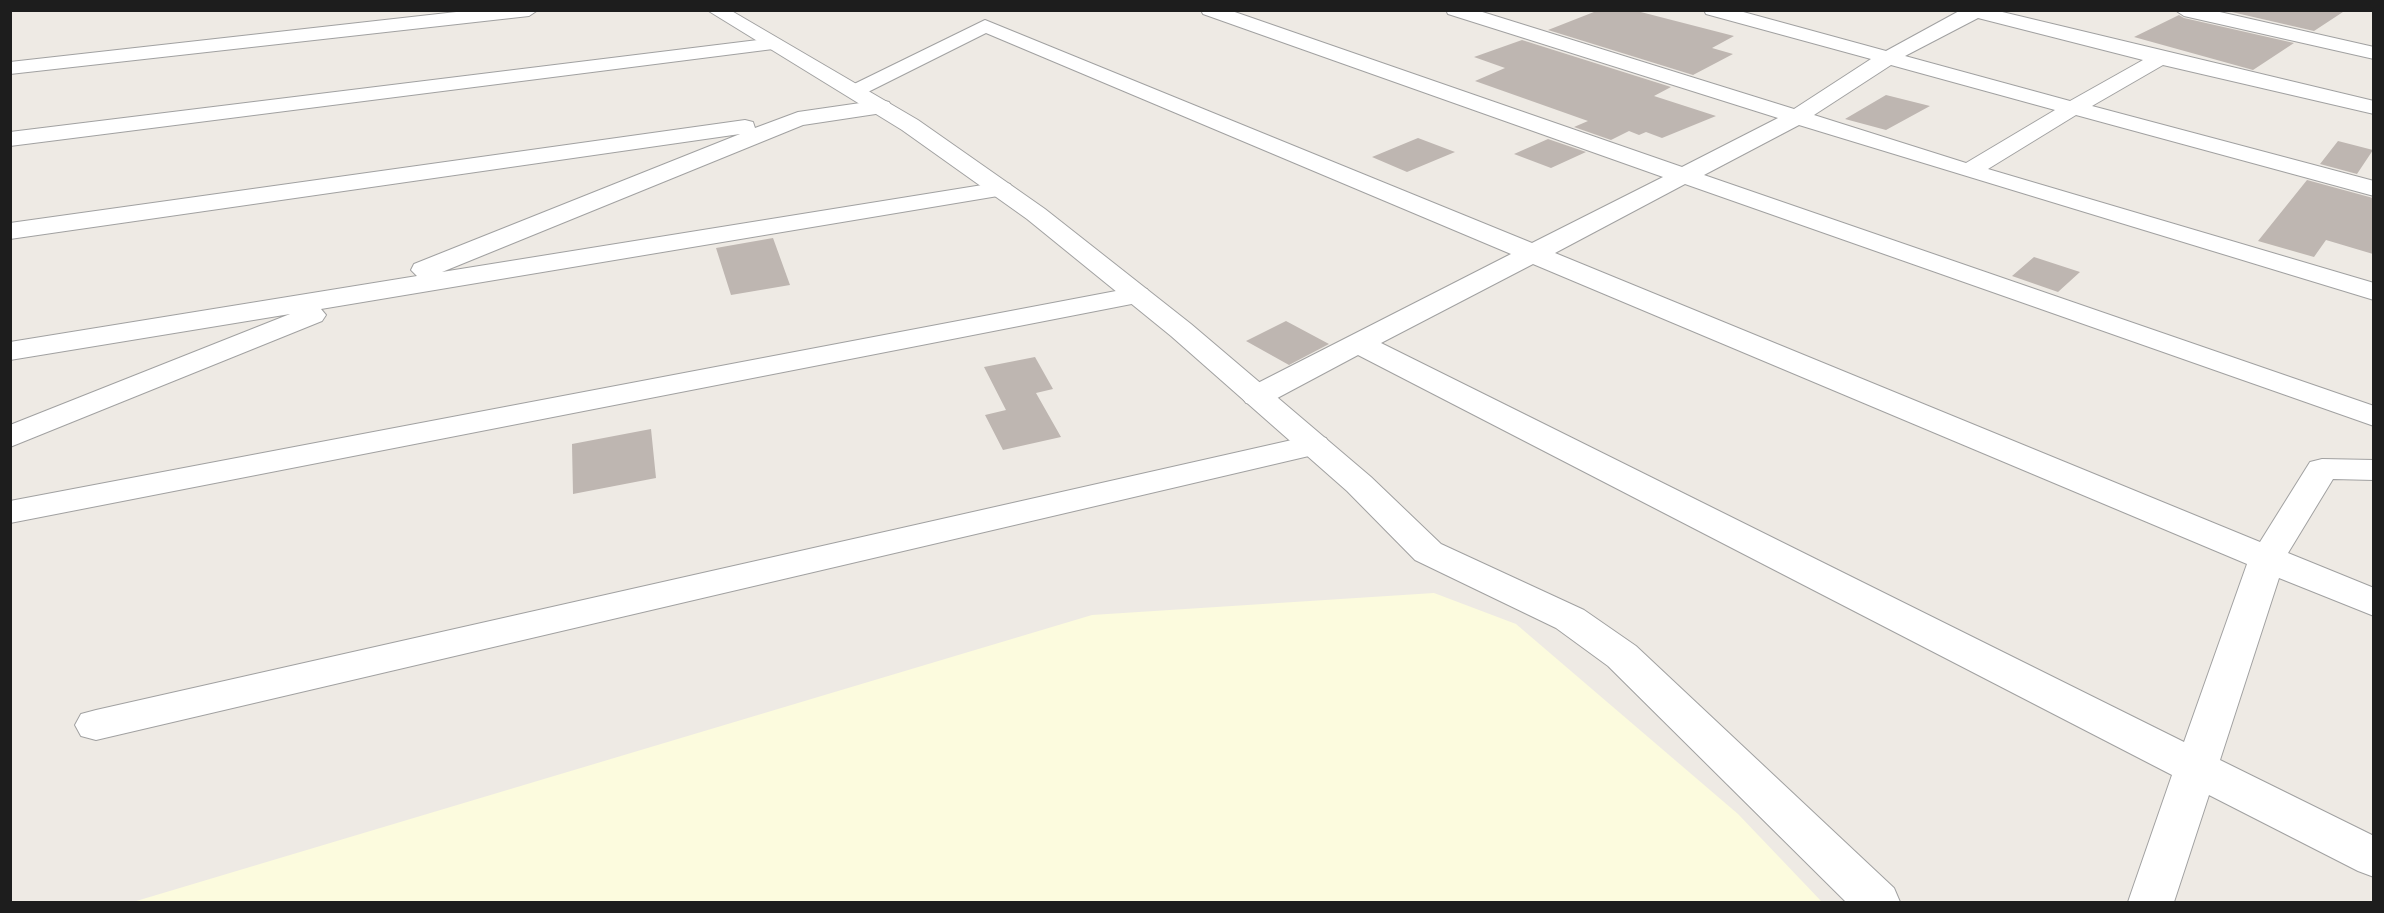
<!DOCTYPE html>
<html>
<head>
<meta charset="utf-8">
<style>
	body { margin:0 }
	#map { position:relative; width:2384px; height:913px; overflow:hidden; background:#eeeae4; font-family:Rubik,sans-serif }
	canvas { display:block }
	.frame { position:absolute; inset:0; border:12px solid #1d1d1d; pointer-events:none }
</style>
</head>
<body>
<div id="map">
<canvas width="2384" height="913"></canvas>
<div class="frame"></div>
</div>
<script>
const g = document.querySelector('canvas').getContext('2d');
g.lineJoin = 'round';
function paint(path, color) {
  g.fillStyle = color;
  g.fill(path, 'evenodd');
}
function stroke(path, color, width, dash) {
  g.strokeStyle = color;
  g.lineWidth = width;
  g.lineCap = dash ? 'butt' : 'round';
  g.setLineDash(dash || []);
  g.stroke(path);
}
paint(new Path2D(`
	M1434,593L1516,624L1738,814L1822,902H133L1092,615Z`), '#fcfbde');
paint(new Path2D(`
	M1599,10H1633L1734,36L1712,48L1733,54L1693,75L1548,30Z
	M2223,10H2346L2314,31Z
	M2179,15L2184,18L2294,43L2253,70L2134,37Z
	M1522,40L1671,87L1654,96L1716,116L1662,138L1646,132L1639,135L1629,131L1611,140L1574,127L1588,121L1475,81L1505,68L1474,57Z
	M1886,95L1930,106L1886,130L1845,119Z
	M1418,138L1455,152L1407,172L1372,157Z
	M1548,139L1586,152L1551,168L1514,154Z
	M2338,141L2373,150L2357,174L2320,164Z
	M2307,180L2373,198V254L2326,240L2314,257L2258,241Z
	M773,238L790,285L731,295L716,248Z
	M2034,257L2080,272L2058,292L2012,276Z
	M1286,321L1329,344L1289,365L1246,341Z
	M1035,357L1053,389L1036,393L1061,437L1003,450L985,415L1006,410L984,367Z
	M651,429L656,478L573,494L572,444Z`), '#beb6b1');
const minor = new Path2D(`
	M474,10H538L529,16L10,74V62Z
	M1201,10H1229L1682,167L1778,118L1448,14L1446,10H1476L1794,109L1871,59L1706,14L1704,10H1736L1886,51L1961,10H1994L2374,101V114L2163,65L2092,106L2374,181V196L2076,115L1988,169L2374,283V300L1799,125L1704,175L2374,406V426L1685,184L1555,253L2260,542L2310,462L2322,459L2374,460V480L2333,479L2288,553L2374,588V616L2279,578L2220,760L2374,836V877L2358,871L2209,795L2174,902H2128L2172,775L1358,355L1268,403L1257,405L1246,403L1241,396L1246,389L1511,254L986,33L862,95H848L844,91L848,87L985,20L1532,243L1663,177L1203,14ZM1978,18L2143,60L2070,101L1905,56ZM1891,65L2055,110L1966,163L1814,115ZM1533,264L2247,564L2184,742L1381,343Z
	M2175,10H2211L2374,47V59L2184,16Z
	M774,38L784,44L781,48L10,146V132Z
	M881,100L889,102L892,107L889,112L803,125L442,272L1001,182L1010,184L1013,189L1010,194L321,309L326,315L322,321L10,447V425L290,314L10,360V342L417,276L411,270L414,264L740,134L10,239V223L745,120L753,122L755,128L798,112Z
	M1137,287L1147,289L1151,295L1147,301L10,523V501Z
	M1314,435L1326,438L1330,445L1326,452L96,740L81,736L75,725L81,714L96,710Z`);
const tertiary = new Path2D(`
	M707,10H730L918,120L1045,209L1191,324L1371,477L1441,544L1584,610L1636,646L1894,888L1900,902H1846L1608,666L1556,628L1415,560L1347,491L1171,336L1027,219L902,130Z`);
stroke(minor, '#a1a1a1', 2);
stroke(tertiary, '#a1a1a1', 2);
paint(minor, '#fff');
paint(tertiary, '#fff');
</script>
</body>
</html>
